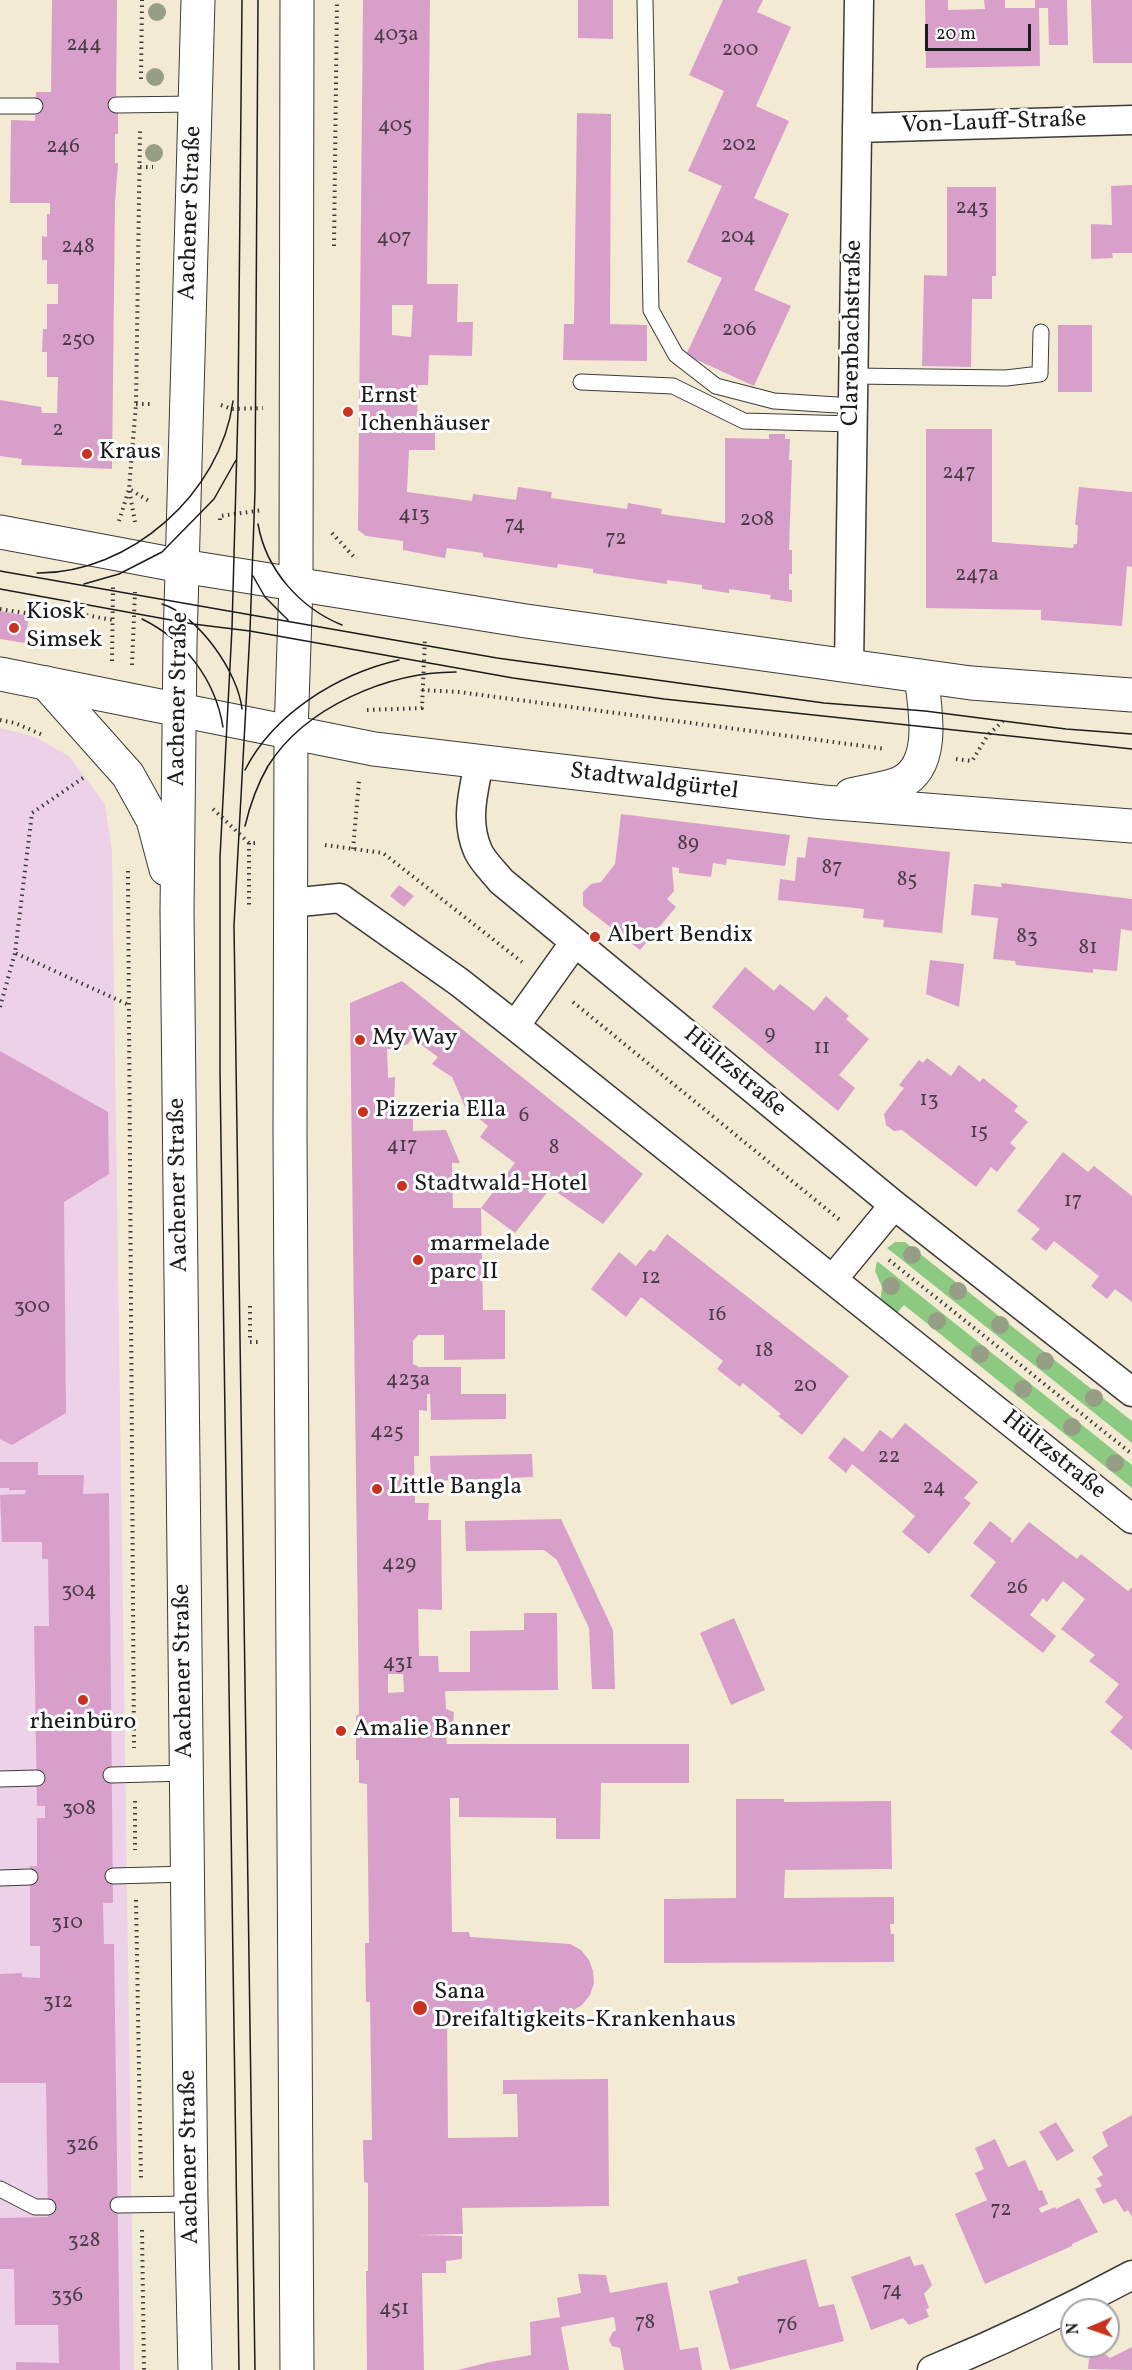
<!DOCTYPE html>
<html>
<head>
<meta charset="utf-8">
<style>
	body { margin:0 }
	#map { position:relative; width:1132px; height:2370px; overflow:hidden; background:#f3ead4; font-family:Vollkorn,serif }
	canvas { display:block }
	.north { position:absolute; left:1060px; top:2298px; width:60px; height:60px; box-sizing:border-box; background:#fff; border:2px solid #a4a4a4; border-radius:50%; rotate:268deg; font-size:16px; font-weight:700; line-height:24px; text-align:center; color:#1c1c1c }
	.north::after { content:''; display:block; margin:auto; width:21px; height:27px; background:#c8321e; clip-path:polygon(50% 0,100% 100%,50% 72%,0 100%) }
	.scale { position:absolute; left:925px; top:24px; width:106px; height:27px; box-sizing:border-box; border:3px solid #1c1c1c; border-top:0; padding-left:8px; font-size:18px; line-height:21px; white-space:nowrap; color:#1c1c1c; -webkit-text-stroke:4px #fff; paint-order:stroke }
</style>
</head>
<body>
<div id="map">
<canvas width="1132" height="2370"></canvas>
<div class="north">N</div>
<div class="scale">20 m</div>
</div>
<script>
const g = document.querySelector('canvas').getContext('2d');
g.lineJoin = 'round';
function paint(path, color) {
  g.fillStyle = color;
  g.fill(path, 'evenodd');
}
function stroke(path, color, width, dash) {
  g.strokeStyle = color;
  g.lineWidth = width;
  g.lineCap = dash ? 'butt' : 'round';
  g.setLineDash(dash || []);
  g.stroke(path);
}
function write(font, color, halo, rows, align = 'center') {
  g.font = font + ' Vollkorn,serif';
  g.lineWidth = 6;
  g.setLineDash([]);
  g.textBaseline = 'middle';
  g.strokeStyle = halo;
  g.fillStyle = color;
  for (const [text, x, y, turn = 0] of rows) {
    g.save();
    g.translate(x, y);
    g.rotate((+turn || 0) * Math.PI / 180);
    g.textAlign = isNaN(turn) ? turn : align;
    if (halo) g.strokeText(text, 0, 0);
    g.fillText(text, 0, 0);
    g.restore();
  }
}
paint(new Path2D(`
	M0,728L35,737L69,756L105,804L112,852L134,2370H0Z`), '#ecd1e9');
paint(new Path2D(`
	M895,1242H905L1132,1421V1443L887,1248Z
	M877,1261L1132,1465V1488L904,1305L896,1314L880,1302L882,1287L875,1271Z`), '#8cca81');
paint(new Path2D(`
	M52,0H117L116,113H118V134H115V163H118L115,203L112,469L21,465L22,459L0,456V400L41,407L42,413H57L58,377H47V352H42L43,329H47V304H58V284H47V260H42V236L47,237V214H50V203H10L11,120L35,121L36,92H51Z
	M363,0H430L427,284H458L457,322H473L472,356L429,355L428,385H418L417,424H435V450H409L407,492L472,501L473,494L516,500L518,487L552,492L551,498L627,509L628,503L662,509L661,514L725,523V438L769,439V434H785V439H790L789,460H792L789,550H792V574H789V590H792V602L770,599L771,595L729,589V593L702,589V585L667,580V584L593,573V569L558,564L557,568L483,557V553L447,548L445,558L403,550V541L366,536L358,530ZM392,305H413L411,337L392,335Z
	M578,0H613V39L578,38Z
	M723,0H763L757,12L791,27L756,106L789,121L754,198L789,214L754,290L791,306L754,386L686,355L722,278L687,262L722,186L688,171L724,91L689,75Z
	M925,0H948V10L985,9L984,0H1005V8H1035V0H1067L1068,45H1049L1048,8H1039L1040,66L926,68Z
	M1091,0H1132V63H1093Z
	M577,113L611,114L610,324L647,325V361L563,360L564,324H574Z
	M1132,185V253H1112L1113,258L1091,259V224L1112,225L1111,186Z
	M947,187H996V276H992V299H972L971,367L922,366L924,275L947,276Z
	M1058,325H1092V392H1058Z
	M926,429H992V542L1073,548L1074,544H1077L1078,525H1075L1079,487L1132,492V567L1127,566L1122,626L1041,620V610L926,608Z
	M0,611L29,616L25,643L0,639Z
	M621,814L790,835L785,866L727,859L726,865L713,863L711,877L679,873V868L672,867L674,891L667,899L676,907L640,950L583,906V892L591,884L601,882L615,864Z
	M808,837L950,852L942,933L883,927L884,920L863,918L864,909L778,900L780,879L795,881L797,857L805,858Z
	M1001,883L1132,899V931L1121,929L1117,971L1093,969V973L1016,965L1015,961L993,959L998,918L971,915L974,884L1002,887Z
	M399,885L414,896L404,907L390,896Z
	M930,960L964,964L959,1007L926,994Z
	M745,967L774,991L780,984L814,1011L826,996L849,1016L846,1019L869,1039L839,1075L855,1088L838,1111L712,1007Z
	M402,981L643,1174L603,1224L558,1193L553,1185L515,1233L481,1208L515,1163L480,1137L488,1126L465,1107L452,1077L432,1064L438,1057L412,1038L408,1044L394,1049H387L388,1078L395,1077L394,1112H413V1131L446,1130L460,1163H452L453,1208H481L483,1310H505V1359L444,1360V1335H418L413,1341V1364L419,1367H461V1394H506V1419L431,1420L430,1394H427V1411L419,1410V1456H414L415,1503H429L428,1520H441L442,1610L418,1609L419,1656H438L439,1672H470V1631L524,1630V1613H557L558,1690L445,1691L446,1709L454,1712L453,1728L446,1735L447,1744H689V1783H601L600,1839H556V1818L459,1817V1798H450L452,1932H469L470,1937L570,1944L581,1950L589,1960L593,1971L594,1983L590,1995L582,2005L572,2011L560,2014L468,2023V2013H447L448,2138L518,2137L517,2094H503V2080L608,2079L609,2206L462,2208L463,2234L418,2235L462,2236V2259L446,2261V2273H422L424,2370H367L366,2271H368V2183L364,2182L363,2140H372L370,2002H366L365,1943H369L367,1784L359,1783V1760H356V1716L359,1714L350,1003ZM388,1674H403L404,1692L388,1693Z
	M0,1051L108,1112L109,1174L64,1202L66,1413L12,1445L0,1439Z
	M927,1058L951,1076L959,1065L980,1082L983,1078L1018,1106L1014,1111L1028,1122L1010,1143L1016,1148L997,1172L991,1167L976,1187L902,1130L894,1131L886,1125L884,1114L904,1088L899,1085L919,1060L923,1063Z
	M1063,1152L1088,1172L1094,1166L1132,1196V1302L1115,1289L1107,1299L1091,1286L1099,1276L1054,1241L1046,1251L1031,1239L1040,1229L1017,1211Z
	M667,1234L849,1376L802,1435L778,1416L781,1414L743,1383L740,1387L717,1369L723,1361L641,1297L626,1317L591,1289L619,1252L636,1266L650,1249L654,1252Z
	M905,1423L978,1482L964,1498L971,1503L929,1554L902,1532L915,1516L852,1464L846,1473L828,1458L844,1437L863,1452L880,1430L892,1439Z
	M532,1454L533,1477L431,1481L430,1456Z
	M0,1462H38V1475H84L83,1494L109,1493L113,1903H103L104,1944H114L120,2370H16V2362L59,2363L58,2325H15L14,2269H0V2218L48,2217L46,2083H0V1974L22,1973V1977L40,1978V1946H30V1866H37V1818H45V1806H37L34,1626H49L48,1559H42V1542H2L0,1495L25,1494L26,1490H9V1488H0Z
	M561,1519L613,1630L615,1689H592L589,1628L557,1560L544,1550L466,1551L465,1521Z
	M990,1521L1012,1539L1010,1541L1012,1543L1029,1522L1077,1559L1081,1554L1128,1591L1132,1587V1750L1110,1732L1123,1717L1105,1702L1119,1684L1089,1661L1095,1655L1061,1629L1085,1599L1063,1581L1047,1602L1043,1598L1030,1615L1056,1636L1043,1653L970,1596L996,1562L973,1543Z
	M734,1618L765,1690L731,1705L700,1633Z
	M736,1799H784V1802L891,1801L892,1869L785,1870L784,1898L894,1897V1924H890L891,1934H894V1962L664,1963V1899L736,1898Z
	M1132,2115V2217L1128,2210L1124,2212L1116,2199L1103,2204L1095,2189L1102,2186L1097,2178L1103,2175L1092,2157L1108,2146L1102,2132Z
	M1056,2122L1074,2151L1057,2161L1039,2132Z
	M995,2139L1008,2167L1025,2160L1039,2191L1042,2190L1048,2204L1039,2208L1041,2213L1055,2207L1056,2209L1079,2198L1098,2232L1072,2244V2246L985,2284L955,2214L987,2200L975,2173L984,2169L975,2148Z
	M910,2256L914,2266L923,2264L932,2285L924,2294L929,2308L926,2309L929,2317L909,2325L903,2318L871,2330L851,2277Z
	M806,2259L819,2307L834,2304L844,2341L730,2370L709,2291L739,2283L737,2277Z
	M578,2274L606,2275L610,2293L667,2282L680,2350L698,2347L702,2370H624L620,2348L612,2346L609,2340L612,2333L616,2330L614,2317L561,2327L569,2370H458L490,2362L531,2355L530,2322L560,2317L557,2298L581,2293Z
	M1132,2347V2370L1088,2369L1089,2359L1095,2354H1105L1110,2358Z`), '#d99fcb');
const service = new Path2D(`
	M645,0L651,310L676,355L716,386L774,401L853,406
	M116,105L196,104
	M0,106H35
	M853,376L1006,378L1040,374L1041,332
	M581,382L673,386L744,421L853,424
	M111,1775L186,1773
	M0,1779L37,1778
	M113,1876L188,1874
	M0,1878L30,1877
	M0,2189L35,2207H48
	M118,2205L191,2204`);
const minor = new Path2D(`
	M857,128L1132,120
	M849,666L859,0
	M479,763C473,793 465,822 478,851C483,862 494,872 501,881L894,1205L1132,1392
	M290,903L340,898L459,982L515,1026L1132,1519
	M515,1026L575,942
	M833,1279L894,1205
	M932,2370C1000,2342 1067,2310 1132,2275`);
const secondary = new Path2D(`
	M0,532L182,566L526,621L971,683L1132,695
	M0,674L374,749L823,802L1132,826
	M851,795C866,791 885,789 900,783C937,766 925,707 921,676`);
const primary = new Path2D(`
	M297,0L296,584L291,733L290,1131L297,2370
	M46,683L128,775L153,820L166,869
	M195,2370L191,2200L177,911L180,643L198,0`);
stroke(service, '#3c3b38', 17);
stroke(minor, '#3c3b38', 31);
stroke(secondary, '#3c3b38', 35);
stroke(primary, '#3c3b38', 35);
stroke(new Path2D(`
	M141,79L142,0
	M140,167H153
	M334,246L337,0
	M136,404H153
	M221,405L232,409L263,408
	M220,520V516L263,510
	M119,521L129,489L149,501
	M135,522L129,489L136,404L140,131
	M332,533L354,557
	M0,609L57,618L58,614
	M63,611L113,620
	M112,661L113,587
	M132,665L135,592
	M422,690L459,692L886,749
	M367,710L422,708L425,638
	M0,720L15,723L45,736
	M956,759L972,761L988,735L1003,721
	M83,778L32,813L15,953L129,1005
	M213,809L249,843H257
	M249,843V909
	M325,845L383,853L522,962
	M353,849L359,781
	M128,871L134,1748
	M573,1002L841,1221
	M0,1007L15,953
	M889,1260L1132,1454
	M250,1306V1342H258
	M135,1801V1850
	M136,1900L141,2180
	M142,2230L144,2370`), '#3c3b38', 4, [1.5, 4.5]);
stroke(service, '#fff', 15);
stroke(minor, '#fff', 28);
stroke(secondary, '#fff', 33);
stroke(primary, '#fff', 33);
stroke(new Path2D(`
	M258,524C266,570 300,608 342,625
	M0,571L497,658L824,703L925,711L1066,729L1132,734
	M37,573C130,574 221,493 233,401
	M253,576L265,597L288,620
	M84,584L119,574L162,552L214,499L236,460
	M0,589L193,624L250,631L513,678L664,699L1132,749
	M162,604C198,615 238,672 242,709
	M142,619C185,640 215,679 223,727
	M245,770C274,713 338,674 399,660
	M245,826C250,805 257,785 268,766C305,707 388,672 456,672
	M239,2370L220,1073V857L232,628L238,409L242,0
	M255,2370L234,925L250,631L255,491L258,0`), '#1c1c1c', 1.5);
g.fillStyle = '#969f85';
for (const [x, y] of [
	[157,12],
	[155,77],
	[154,153],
	[912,1255],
	[891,1286],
	[958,1291],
	[937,1321],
	[1000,1325],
	[980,1354],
	[1045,1361],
	[1023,1389],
	[1094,1398],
	[1072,1427],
	[1115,1463]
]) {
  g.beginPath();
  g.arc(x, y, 9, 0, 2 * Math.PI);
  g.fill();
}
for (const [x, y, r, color] of [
	[348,412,6,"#c8321e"],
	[87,454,6,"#c8321e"],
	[14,628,6,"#c8321e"],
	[595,937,6,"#c8321e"],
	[360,1040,6,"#c8321e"],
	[363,1112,6,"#c8321e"],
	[402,1186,6,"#c8321e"],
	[418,1260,6,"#c8321e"],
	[377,1489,6,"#c8321e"],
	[83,1700,6,"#c8321e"],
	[341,1731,6,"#c8321e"],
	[420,2008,8,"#c8321e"]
]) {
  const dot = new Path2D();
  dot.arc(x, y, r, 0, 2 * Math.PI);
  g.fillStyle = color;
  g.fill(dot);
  stroke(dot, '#fff', 2);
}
write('21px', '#4b3d48', null, [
	["403a",396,36],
	["244",84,46],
	["200",740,51],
	["405",395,127],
	["202",739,146],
	["246",63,148],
	["243",972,209],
	["204",738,238],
	["407",394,239],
	["248",78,248],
	["206",739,331],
	["250",78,341],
	["2",58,431],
	["247",959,474],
	["413",414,516],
	["208",757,521],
	["74",515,526],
	["72",616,540],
	["247a",977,576],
	["89",688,845],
	["87",832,869],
	["85",907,881],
	["83",1027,938],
	["81",1088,949],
	["9",770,1035],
	["11",822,1049],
	["13",929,1101],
	["6",524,1117],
	["15",979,1133],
	["417",402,1147],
	["8",554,1149],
	["17",1073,1202],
	["12",651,1279],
	["300",32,1308],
	["16",717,1316],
	["18",764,1352],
	["423a",408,1381],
	["20",805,1387],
	["425",387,1433],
	["22",889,1458],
	["24",934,1489],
	["429",399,1565],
	["26",1017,1589],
	["304",79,1592],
	["431",398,1664],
	["308",79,1810],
	["310",67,1924],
	["312",58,2003],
	["326",82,2146],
	["72",1001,2211],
	["328",84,2242],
	["74",892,2292],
	["336",67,2297],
	["451",394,2310],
	["78",645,2324],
	["76",787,2326]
]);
write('24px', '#1c1c1c', '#fff', [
	["Von-Lauff-Straße",994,124,-2],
	["Aachener Straße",192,213,-88],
	["Clarenbachstraße",854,333,-89],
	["Aachener Straße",180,699,-89],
	["Stadtwaldgürtel",654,783,7],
	["Hültzstraße",734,1073,40],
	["Aachener Straße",180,1185,-91],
	["Hültzstraße",1053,1456,39],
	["Aachener Straße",185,1671,-91],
	["Aachener Straße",191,2157,-91]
]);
write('24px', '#1c1c1c', '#fff', [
	["Ernst",360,398],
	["Ichenhäuser",360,426],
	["Kraus",99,454],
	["Kiosk",26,614],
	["Simsek",26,642],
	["Albert Bendix",607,937],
	["My Way",372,1040],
	["Pizzeria Ella",375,1112],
	["Stadtwald-Hotel",414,1186],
	["marmelade",430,1246],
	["parc II",430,1274],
	["Little Bangla",389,1489],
	["rheinbüro",83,1724,"center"],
	["Amalie Banner",353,1731],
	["Sana",434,1994],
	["Dreifaltigkeits-Krankenhaus",434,2022]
], 'left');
</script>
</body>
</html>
